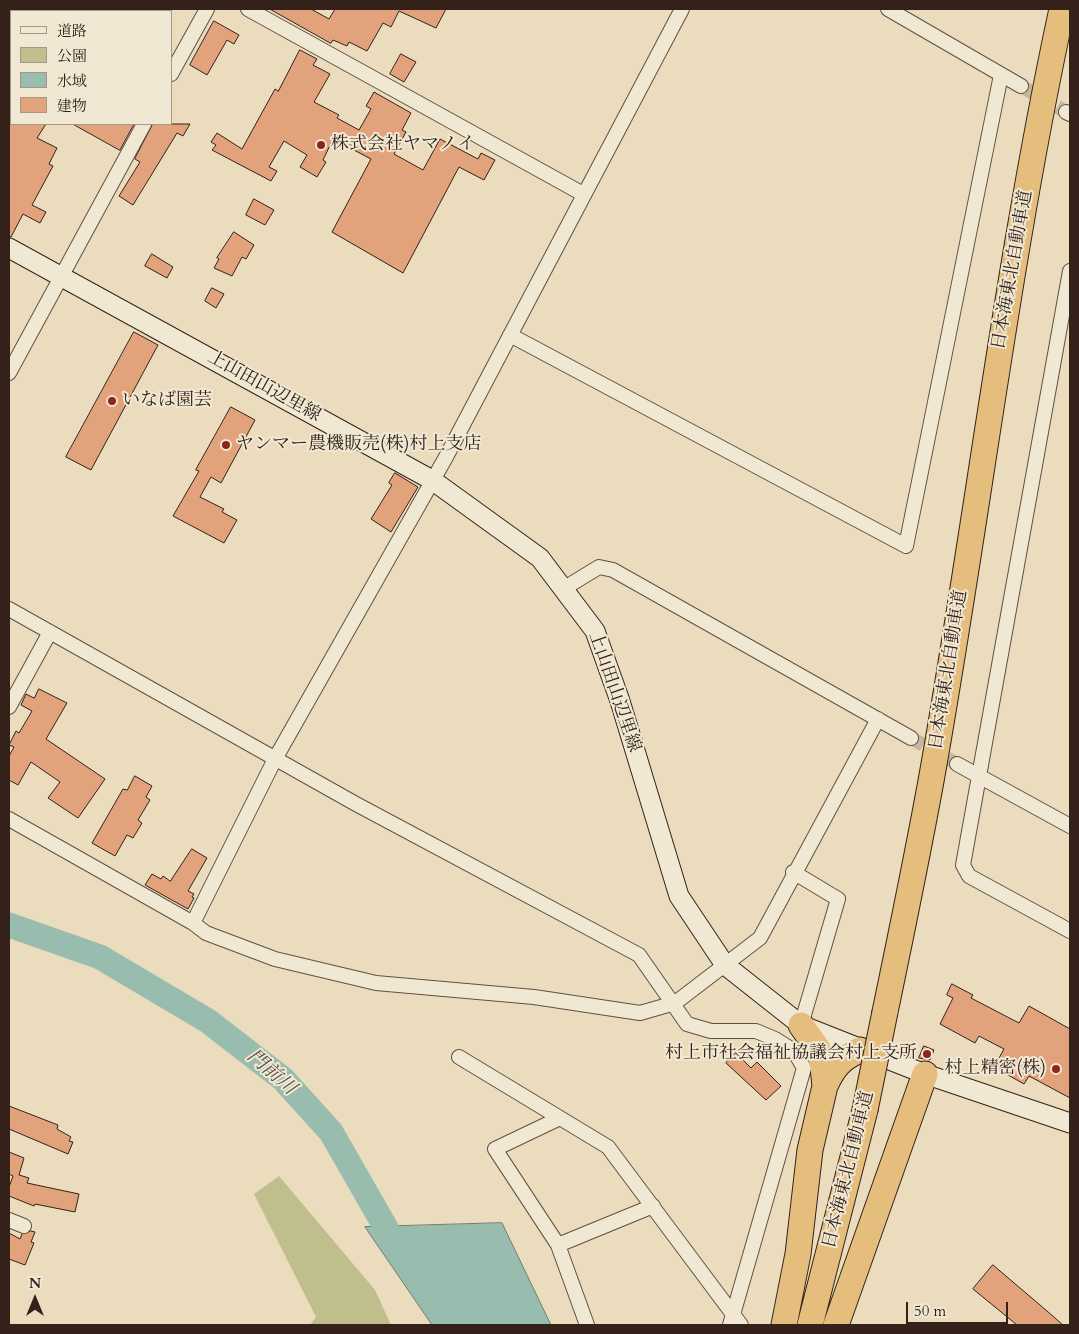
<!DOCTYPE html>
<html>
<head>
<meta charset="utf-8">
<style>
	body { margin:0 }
	#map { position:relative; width:1079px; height:1334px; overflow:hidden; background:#eadcbd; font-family:Cardo,"Noto Serif JP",serif }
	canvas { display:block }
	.frame { position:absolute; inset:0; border:10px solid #33211a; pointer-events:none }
	.legend { position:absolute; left:10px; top:10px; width:162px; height:115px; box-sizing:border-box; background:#f1e8d4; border:1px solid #a5988a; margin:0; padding:6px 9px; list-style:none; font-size:15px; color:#33211a }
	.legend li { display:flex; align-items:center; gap:10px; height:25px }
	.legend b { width:25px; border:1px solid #a5988a }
	.north { position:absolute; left:10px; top:1274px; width:50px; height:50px; -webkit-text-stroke:4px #f1e8d4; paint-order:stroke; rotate:0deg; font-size:14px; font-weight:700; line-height:20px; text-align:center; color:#33211a }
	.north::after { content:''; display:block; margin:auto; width:18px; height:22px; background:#33211a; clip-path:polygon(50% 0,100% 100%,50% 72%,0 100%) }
	.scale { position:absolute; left:906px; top:1302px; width:102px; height:22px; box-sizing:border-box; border:2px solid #33211a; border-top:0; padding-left:6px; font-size:15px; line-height:18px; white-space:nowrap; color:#33211a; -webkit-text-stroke:4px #f1e8d4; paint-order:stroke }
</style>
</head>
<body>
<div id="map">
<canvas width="1079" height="1334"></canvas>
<div class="frame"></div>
<ul class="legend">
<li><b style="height:6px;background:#f1e8d4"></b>道路</li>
<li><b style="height:14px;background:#bfbe8c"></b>公園</li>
<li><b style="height:14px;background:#98bcad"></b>水域</li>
<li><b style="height:14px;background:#e2a27b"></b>建物</li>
</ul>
<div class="north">N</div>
<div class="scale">50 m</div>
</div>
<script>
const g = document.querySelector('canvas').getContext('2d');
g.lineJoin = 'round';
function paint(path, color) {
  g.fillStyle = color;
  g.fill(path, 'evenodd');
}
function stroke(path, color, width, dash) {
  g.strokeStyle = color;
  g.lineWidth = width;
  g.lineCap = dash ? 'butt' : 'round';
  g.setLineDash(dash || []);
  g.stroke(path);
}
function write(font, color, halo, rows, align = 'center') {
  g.font = font + ' Cardo,"Noto Serif JP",serif';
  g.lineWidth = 4;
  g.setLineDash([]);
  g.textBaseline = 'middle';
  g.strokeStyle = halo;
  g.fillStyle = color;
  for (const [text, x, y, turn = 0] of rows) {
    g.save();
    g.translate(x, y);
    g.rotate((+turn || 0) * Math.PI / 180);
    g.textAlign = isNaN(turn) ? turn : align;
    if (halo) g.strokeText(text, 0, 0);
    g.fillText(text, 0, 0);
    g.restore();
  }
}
paint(new Path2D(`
	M279,1176L375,1290L391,1325H310L316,1317L254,1194Z`), '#bfbe8c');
const water = new Path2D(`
	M502,1223L551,1325H432L365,1227Z`);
paint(water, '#98bcad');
stroke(water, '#707e72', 1);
stroke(new Path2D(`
	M9,925L100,957L208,1021L283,1079L331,1132L402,1256`), '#98bcad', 25);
const building = new Path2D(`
	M270,9H311L329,19L335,9H446L436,28L399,11L391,27L383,23L367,51L349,42L347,46L333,40L331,43Z
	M214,21L239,35L234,44L227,40L207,75L190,65Z
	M300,50L317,59L313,65L330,74L314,102L339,115L337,118L359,130L371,109L366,106L374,92L411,113L402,130L406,132L394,154L423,170L440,139L478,159L481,153L495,160L484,180L459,167L403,273L332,232L371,159L333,139L323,160L326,162L317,177L300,167L307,155L284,141L269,167L277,171L271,181L212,150L216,145L211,142L217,133L242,149L275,89L278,91Z
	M401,54L416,62L404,82L390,74Z
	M9,124H46L37,138L57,148L49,164L53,166L32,205L46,212L40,223L23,214L11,237H9Z
	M73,124H134L120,150Z
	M153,124H190L183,136L177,133L133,205L119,196L140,162L135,159Z
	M254,199L274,210L265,225L246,215Z
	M234,232L254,245L246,259L242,257L232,276L214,268L219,259L217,258Z
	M152,254L173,267L167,278L145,266Z
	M212,288L224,294L216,308L205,301Z
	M134,332L158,345L91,470L66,457Z
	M231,407L255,420L221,483L211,477L200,497L224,509L222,512L237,520L224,543L173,516L199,471L196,470Z
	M395,473L418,487L391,532L371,519L392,485L389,483Z
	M39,689L67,703L46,739L105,779L78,818L48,798L60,782L31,762L18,785L9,780V756L14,747L9,745L16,731L19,733L32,711L21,705L26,694L34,698Z
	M135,776L152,786L146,797L150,800L138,820L142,823L133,838L127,835L115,856L92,843L123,789L127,790Z
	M192,849L207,858L188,891L194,894L192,897L194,898L188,909L145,885L152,874L161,879L163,876L170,881Z
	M952,984L973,995L971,998L1019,1023L1029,1006L1070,1029V1098L1029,1076L1024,1084L994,1067L1004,1049L979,1036L975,1043L940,1024L953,998L947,995Z
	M924,1046L934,1050L930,1060L919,1058Z
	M736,1053L751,1068L757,1062L781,1086L766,1100L726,1063Z
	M9,1106L58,1125L57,1129L71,1137L69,1141L73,1142L68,1154L9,1129Z
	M9,1152L24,1158L19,1175L29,1178L27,1183L79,1194L75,1212L35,1204L34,1206L9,1196V1187L13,1176L9,1174Z
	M31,1231L35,1232L31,1242L34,1243L25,1265L9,1259V1233L20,1239L22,1234Z
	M993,1265L1047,1311L1063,1325H1017L973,1289Z`);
paint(building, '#e2a27b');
stroke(building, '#33211a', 1);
stroke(new Path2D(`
	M1021,86L1066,112
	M911,738L957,764`), '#c5b79c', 14, [14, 7]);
const street = new Path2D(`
	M248,9L583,194
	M888,9L1021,86
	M171,74L207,9
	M1066,112L1070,114
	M1070,271L963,865L969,876L1070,931
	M510,335L906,546L1001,75
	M9,373L144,124
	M563,589L599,567L613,570L911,738
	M9,609L356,804L639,955L687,1024L711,1031H756L775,1039L794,1051L804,1068L730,1325
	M9,707L50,632
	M957,764L1070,826
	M9,819L193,923L206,933L275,959L376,983L534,997L640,1013L675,1003L760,938L878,719
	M793,872L838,899L801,1025
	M193,923L275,759L446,457L682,9
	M459,1057L608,1147L741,1325
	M560,1118L495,1149L558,1245L587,1325
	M9,1220L24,1226
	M558,1245L653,1206`);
const secondary = new Path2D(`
	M9,248L432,480L540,558L595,631L620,701L679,896L725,965L801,1025L925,1074L1070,1123`);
const highway = new Path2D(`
	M885,1012C901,935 917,858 931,781C977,524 1007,264 1062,9
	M825,1086C833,1068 841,1058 860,1050
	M784,1325L798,1254L810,1150L825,1086L823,1067L818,1049L801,1025
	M810,1325L865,1110
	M836,1325L925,1074`);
stroke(street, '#615043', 16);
stroke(secondary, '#33211a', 21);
stroke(highway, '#33211a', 27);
stroke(street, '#f1e8d4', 14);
stroke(secondary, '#f1e8d4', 19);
stroke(highway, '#e5be7e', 25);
const highwayBridge = new Path2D(`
	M865,1110L885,1012`);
stroke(highwayBridge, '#33211a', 27, []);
stroke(highwayBridge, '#e5be7e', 25);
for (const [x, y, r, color] of [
	[321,145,5,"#8f2418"],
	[112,401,5,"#8f2418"],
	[226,445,5,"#8f2418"],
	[927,1054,5,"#8f2418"],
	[1056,1069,5,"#8f2418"]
]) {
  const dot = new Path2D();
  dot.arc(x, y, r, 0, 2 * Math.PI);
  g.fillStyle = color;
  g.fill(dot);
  stroke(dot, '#f1e8d4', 2);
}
write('18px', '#33211a', '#f1e8d4', [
	["株式会社ヤマノイ",331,145],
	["いなば園芸",122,401],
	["ヤンマー農機販売(株)村上支店",236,445],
	["村上市社会福祉協議会村上支所",917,1054,"right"],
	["村上精密(株)",1046,1069,"right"]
], 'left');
write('18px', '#33211a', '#f1e8d4', [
	["日本海東北自動車道",1013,270,-80],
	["上山田山辺里線",264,387,29],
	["日本海東北自動車道",949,670,-81],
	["上山田山辺里線",614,692,71],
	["日本海東北自動車道",849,1170,-76]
]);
write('italic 19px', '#515046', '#f1e8d4', [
	["門前川",271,1073,41]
]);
</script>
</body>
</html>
